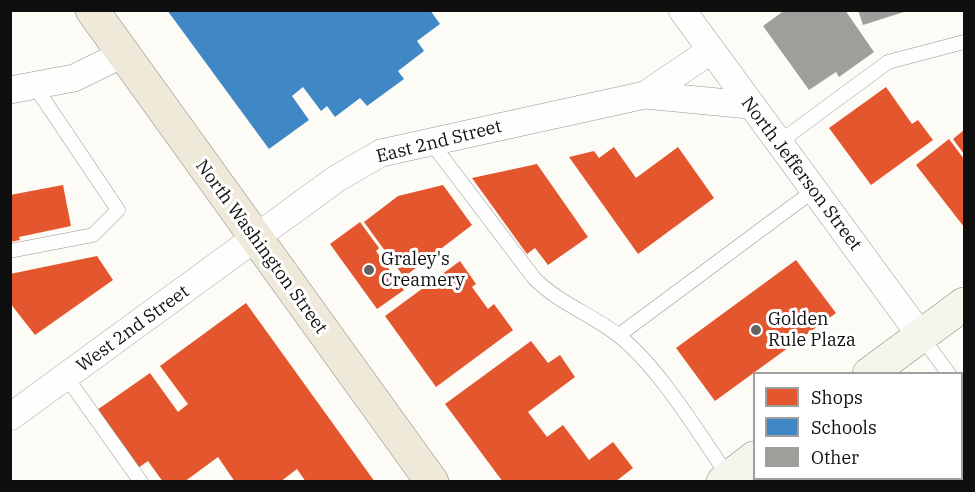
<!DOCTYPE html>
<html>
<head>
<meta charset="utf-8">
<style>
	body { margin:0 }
	#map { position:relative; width:975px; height:492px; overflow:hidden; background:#fcfbf5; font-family:"IBM Plex Serif",serif }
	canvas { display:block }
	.frame { position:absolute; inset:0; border:12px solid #0f0f0f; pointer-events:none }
	.legend { position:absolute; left:753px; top:372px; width:210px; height:108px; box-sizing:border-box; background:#fff; border:2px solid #9f9f9f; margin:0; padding:8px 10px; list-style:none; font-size:18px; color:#0f0f0f }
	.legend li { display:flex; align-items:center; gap:12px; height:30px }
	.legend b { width:30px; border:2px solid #9f9f9f }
</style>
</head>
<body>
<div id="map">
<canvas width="975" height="492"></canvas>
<div class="frame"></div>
<ul class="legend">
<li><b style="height:16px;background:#e4572e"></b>Shops</li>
<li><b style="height:16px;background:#3f88c5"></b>Schools</li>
<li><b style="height:16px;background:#a09e9a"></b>Other</li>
</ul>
</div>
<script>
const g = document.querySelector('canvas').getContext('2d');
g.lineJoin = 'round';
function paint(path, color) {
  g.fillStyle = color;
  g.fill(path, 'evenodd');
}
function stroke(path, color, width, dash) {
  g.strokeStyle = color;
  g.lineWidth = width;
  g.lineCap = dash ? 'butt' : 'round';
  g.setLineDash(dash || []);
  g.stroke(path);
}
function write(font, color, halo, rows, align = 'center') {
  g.font = font + ' "IBM Plex Serif",serif';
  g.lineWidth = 6;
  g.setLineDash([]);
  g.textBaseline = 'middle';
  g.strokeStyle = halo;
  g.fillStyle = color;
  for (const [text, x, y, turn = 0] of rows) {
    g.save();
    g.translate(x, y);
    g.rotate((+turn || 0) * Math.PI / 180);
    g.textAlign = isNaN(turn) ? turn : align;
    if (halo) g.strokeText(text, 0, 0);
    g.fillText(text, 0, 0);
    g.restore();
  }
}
paint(new Path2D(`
	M886,87L912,124L918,120L933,140L871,185L829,128Z
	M964,130V154L953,139Z
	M949,139L964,159V227L916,165Z
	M614,147L636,178L678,147L714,198L638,254L569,157L594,151L599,158Z
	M537,164L588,237L548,265L535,248L527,254L472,178Z
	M63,185L71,226L19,237L20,240L10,242V195Z
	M443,185L472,225L404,277L364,222L398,196Z
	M360,222L379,248L376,251L404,290L377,309L330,244Z
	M97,256L113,280L35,335L10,303V274Z
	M796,260L836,313L715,401L676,348Z
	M460,261L476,284L472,287L488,309L494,304L513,330L436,387L385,316Z
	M246,303L375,482H306L297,469L280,482H235L218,457L184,482H163L148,461L138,468L97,410L150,373L178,412L188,404L160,366Z
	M531,341L548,363L560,355L575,377L528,412L547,437L563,425L589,460L613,442L633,468L615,482H503L445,404Z`), '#e4572e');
paint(new Path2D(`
	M167,10H430L440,24L417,41L424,51L398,71L404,79L367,106L360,98L335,117L327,106L321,111L303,87L292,96L309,120L269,149Z`), '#3f88c5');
paint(new Path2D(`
	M785,10H845L874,52L839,77L836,72L809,90L763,26Z
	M858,10H907V11L863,25Z`), '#a09e9a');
const service = new Path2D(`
	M430,141L534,278C558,303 591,314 618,335C660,368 698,433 729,477
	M778,143L888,62L964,42
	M10,251L93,235L118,210L34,85
	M619,335L813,191
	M921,336L949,374
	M67,378L141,482
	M962,390L964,394
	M839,478L841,482
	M948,478L951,482`);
const minor = new Path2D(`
	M682,10L921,336
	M10,90L74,78L123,54
	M645,95L710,51
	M10,417L336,179L381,153L645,95L749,105`);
const secondary = new Path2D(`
	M869,374L964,304
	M723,482L754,458`);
const primary = new Path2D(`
	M92,10L432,482`);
stroke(service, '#969593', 15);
stroke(minor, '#969593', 28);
stroke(secondary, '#8c8c89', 34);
stroke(primary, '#838380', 34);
stroke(service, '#fffefe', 14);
stroke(minor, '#fffefe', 27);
stroke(secondary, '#f5f5eb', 33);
stroke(primary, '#eee9d9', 33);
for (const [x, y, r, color] of [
	[369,270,6,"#626260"],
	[756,330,6,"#626260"]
]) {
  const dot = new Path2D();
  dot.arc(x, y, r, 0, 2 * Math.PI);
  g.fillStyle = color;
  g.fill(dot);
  stroke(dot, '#fff', 2);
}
write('18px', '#0f0f0f', '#fff', [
	["East 2nd Street",439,142,-14],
	["North Jefferson Street",801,174,53],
	["North Washington Street",261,247,54],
	["West 2nd Street",133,329,-36]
]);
write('18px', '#0f0f0f', '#fff', [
	["Graley's",381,260],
	["Creamery",381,281],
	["Golden",768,320],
	["Rule Plaza",768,341]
], 'left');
</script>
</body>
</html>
